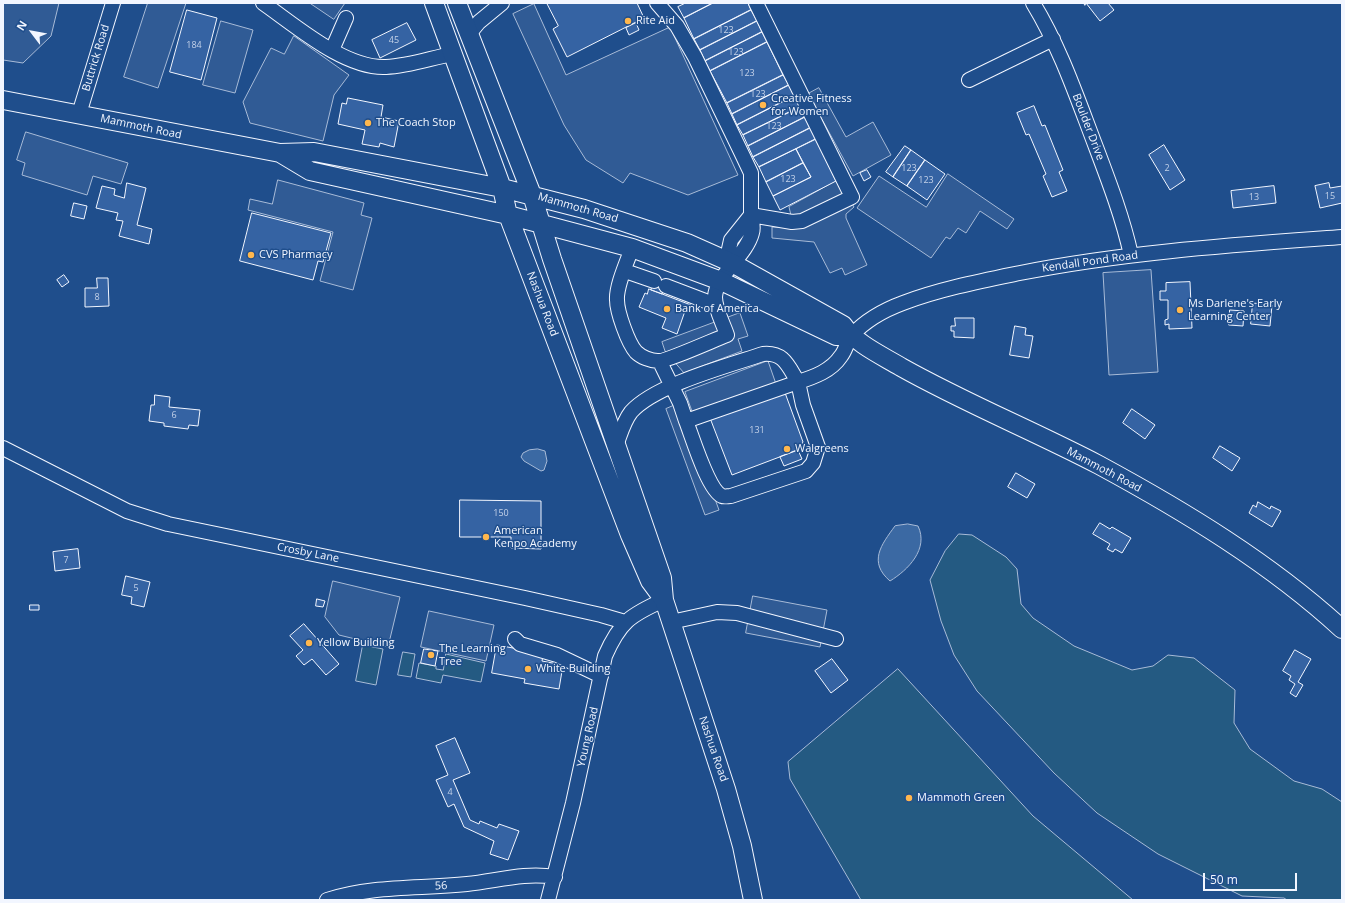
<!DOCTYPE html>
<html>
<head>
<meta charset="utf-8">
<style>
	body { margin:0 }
	#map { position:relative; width:1345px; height:903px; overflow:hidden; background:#1f4e8c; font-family:"Open Sans",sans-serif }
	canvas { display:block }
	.frame { position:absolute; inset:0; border:4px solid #f2f6ff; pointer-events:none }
	.north { position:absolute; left:12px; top:12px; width:40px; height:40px; -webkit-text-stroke:3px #1f4e8c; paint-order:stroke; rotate:302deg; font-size:11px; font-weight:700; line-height:16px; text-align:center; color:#f2f6ff }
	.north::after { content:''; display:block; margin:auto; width:14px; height:18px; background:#f2f6ff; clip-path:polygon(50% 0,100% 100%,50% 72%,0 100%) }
	.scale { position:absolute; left:1203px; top:873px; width:94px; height:18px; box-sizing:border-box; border:2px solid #f2f6ff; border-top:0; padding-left:5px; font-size:12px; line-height:14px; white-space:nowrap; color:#f2f6ff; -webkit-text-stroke:3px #1f4e8c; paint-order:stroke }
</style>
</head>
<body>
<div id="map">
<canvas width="1345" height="903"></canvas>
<div class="frame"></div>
<div class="north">N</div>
<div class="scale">50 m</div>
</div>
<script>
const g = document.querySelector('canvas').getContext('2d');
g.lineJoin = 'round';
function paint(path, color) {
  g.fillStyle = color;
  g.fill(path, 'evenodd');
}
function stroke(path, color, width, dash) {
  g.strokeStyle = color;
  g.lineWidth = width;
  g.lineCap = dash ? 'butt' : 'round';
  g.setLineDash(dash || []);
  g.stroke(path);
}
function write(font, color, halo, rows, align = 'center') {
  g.font = font + ' "Open Sans",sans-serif';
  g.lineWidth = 3;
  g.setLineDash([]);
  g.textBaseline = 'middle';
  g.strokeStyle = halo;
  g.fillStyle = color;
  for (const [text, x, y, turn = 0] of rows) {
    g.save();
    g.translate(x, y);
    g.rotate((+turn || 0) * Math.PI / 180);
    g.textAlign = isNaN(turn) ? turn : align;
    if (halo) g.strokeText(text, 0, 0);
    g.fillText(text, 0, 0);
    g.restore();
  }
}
const green = new Path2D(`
	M959,534L972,535L1006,557L1017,569L1021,604L1033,618L1074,646L1132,670L1153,666L1168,655L1194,658L1235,690L1234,723L1250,749L1294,781L1322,789L1342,802V900H1287L1284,898L1242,896L1158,854L1097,813L1054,773L977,691L954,655L941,621L930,580L945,551Z
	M363,645L383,649L376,685L356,681Z
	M403,652L415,654L411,677L398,675Z
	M446,654L485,663L481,682L443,675L441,683L416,678L419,663L436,666V669L443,670Z
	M898,669L1033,816L1133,900H861L790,779L788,762Z`);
paint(green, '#245a82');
stroke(green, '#a8bbd7', 1);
const parking = new Path2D(`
	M3,3H59L51,36L23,63L3,60Z
	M148,3H186L158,88L124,77Z
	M310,3H345L334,19Z
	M534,4L566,75L670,27L738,175L688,195L630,173L623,183L586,160L564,125L513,14Z
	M221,21L253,30L235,93L203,85Z
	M294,36L349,75L334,95L323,141L250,123L243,102L271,48L284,54Z
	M819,88L846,137L873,122L891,155L853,176L808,94Z
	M26,132L128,163L121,184L93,176L87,195L22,175L25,163L17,160Z
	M948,174L1014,219L1007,229L980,211L966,233L958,228L950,239L946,237L931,258L857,208L879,176L926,207Z
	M278,180L364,203L361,215L372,218L353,290L320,281L333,232L248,210L250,199L272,204Z
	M838,180L854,207L846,214V218L867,265L845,275L842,268L830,273L814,242L772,238V227L794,228L789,207Z
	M1151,270L1158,372L1109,375L1103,273Z
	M740,313L748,336L738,339L742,351L684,373L665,351L662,342Z
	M768,361L776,384L693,414L685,392Z
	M680,403L719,510L705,515L666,409Z
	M333,581L400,597L388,647L339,635L325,617Z
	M753,596L827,610L820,647L746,633Z
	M429,611L494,625L486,661L421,647Z`);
paint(parking, '#305b95');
stroke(parking, '#a8bbd7', 1);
const water = new Path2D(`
	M538,449L545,451L547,461L544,470L541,471L524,461L521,457L523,453L529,450Z
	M908,524L918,526C929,549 908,570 890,581C868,562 881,545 895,526Z`);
paint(water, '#3b69a3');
stroke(water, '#a8bbd7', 1);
const building = new Path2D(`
	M547,3H637L644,18L567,57L553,29L558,26Z
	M686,3H713L684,18L678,7Z
	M713,3H748L751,10L694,39L684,18Z
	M1084,3H1108L1114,10L1100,21L1086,3L1085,5Z
	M187,10L217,18L201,80L170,72Z
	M751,10L757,21L700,50L694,39Z
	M757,21L762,32L705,61L700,50Z
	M407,23L416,40L380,58L372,40Z
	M636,23L639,30L629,35L626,28Z
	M762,32L767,42L710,71L705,61Z
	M767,42L783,75L727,103L710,71Z
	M783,75L789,85L732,114L727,103Z
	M789,85L794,96L737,125L732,114Z
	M794,96L800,107L743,135L737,125Z
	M348,98L383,105L381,117L399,121L394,147L380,143L379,147L362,144L365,130L338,124L342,103L346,104Z
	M1034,106L1042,126L1045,125L1063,170L1059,172L1067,191L1052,197L1043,176L1046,174L1029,134L1026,135L1017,113Z
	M800,107L805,117L748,146L743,135Z
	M805,117L810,128L753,157L748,146Z
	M810,128L816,139L759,167L753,157Z
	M816,139L836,181L780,210L773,196L811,177L796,149Z
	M1164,145L1185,180L1170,190L1149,155Z
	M905,146L911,150L893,177L886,172Z
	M796,149L803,163L766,182L759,167Z
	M911,150L925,160L907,186L893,177Z
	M925,160L945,174L927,200L907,186Z
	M803,163L811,177L773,196L766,182Z
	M867,170L871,177L864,181L860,173Z
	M127,183L146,188L137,225L152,229L149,244L119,236L123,221L116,220L118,213L96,208L102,186L115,189L114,195L124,198Z
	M1329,183L1330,188L1342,186V203L1320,208L1315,186Z
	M1274,186L1276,203L1233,208L1231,191Z
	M74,203L87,206L84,219L71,216Z
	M252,213L331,233L323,262L318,261L313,280L240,261Z
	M64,275L69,282L62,287L57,280Z
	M97,278H108L109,306L85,307V288H97Z
	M656,278L667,282L662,294L651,290Z
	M1190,282L1192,328L1169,329V324L1165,325V320L1168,319V300H1160V291H1166V283Z
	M649,289L691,305L688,312L685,311L677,334L662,328L666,318L639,307L645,293L647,294Z
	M1253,303L1272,305L1270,326L1251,324Z
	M1230,310L1244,311L1243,326L1229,325Z
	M955,318H974V338L954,337V331H951V326H955Z
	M1015,326L1026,328L1025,335L1033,336L1029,358L1010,355Z
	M784,390L803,442L798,450L732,475L710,418Z
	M155,395L170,397L169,407L200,410L198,426L189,425L188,429L164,426V423L149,421L151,405H154Z
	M1132,409L1155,425L1145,439L1123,423Z
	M1220,446L1240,458L1232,471L1213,458Z
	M798,450L802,459L784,466L780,457Z
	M1016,473L1035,484L1027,498L1008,487Z
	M460,500L541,501V549L511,548V537H460Z
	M1258,502L1270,509L1271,506L1281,511L1272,527L1249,513L1253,505L1256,507Z
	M1100,523L1110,529L1112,527L1131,538L1122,553L1115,549L1113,552L1107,549L1110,544L1093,534Z
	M78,549L80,568L55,571L53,552Z
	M126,576L150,582L144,607L131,604L132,597L122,595Z
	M317,599L325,601L323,607L316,606Z
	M30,605H39V610H30Z
	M304,624L339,664L326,675L312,659L304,665L296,656L303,650L290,636Z
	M497,645L534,652L543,656L542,661L563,665L559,689L524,683L525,679L492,673Z
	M424,649L438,651L435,666L421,663Z
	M1295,650L1311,659L1298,682L1303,685L1296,697L1290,693L1295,684L1289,680L1291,676L1283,671Z
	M832,659L848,680L831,693L815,671Z
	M455,738L470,773L453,780L470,820L479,824L480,821L497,828L499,824L519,831L508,860L490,854L494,841L464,827L454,804L448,807L436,780L448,775L436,746Z`);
paint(building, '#3563a3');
stroke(building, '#f2f6ff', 1);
const minor = new Path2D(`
	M263,3C296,26 345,69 386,67C409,66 431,58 452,54
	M657,3L677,26L695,57L741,152L751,173V215L792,222L802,221L852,197L756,3
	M1033,3C1058,44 1074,89 1091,134C1106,174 1122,214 1131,255
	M469,34L479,22L502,3
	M332,50L346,18
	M969,80L1053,39
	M79,114L113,3
	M632,248C627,262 616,286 617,300C617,312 628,343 636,352C641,357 651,361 658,361C665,362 716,339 727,335C723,323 715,309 715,297C716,275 746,256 752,233C754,228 752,221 751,215
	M732,263L729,249L731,240L751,215
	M625,271L654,281
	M666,286L716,305
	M660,362L680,403L686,421
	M798,382L803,405L818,447L813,463L806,471L731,496C728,496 724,497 722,496C708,490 692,436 686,421Z
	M617,443C621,432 624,421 631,412C655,385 727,366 763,354C784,352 788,366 798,382C814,377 831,371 841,356C846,350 847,341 852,335C866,320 884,310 903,303C940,289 981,281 1020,273C1126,252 1234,245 1342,237
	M3,448L127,511L168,524L525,598L601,615L625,622
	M671,622L717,612L737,613L836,639
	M515,639L520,644L557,655L601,676
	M327,900C373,885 420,889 467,884C497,881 524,872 555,877
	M548,900L573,803L605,656C620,622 630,615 664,600`);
const major = new Path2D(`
	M434,3L502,188L508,215L630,535L650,581L664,600
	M457,3L532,195L552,259L662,578L664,600L726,789L742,846L753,900
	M3,100L280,153L314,152L502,188L584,209L687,243L732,263L843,325C856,344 881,355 901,367C965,403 1034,431 1099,465C1184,511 1270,563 1342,629
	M280,153L310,171L508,215L632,248L721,281L836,336H851`);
stroke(minor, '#f2f6ff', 16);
stroke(major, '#f2f6ff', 20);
stroke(minor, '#1f4e8c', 14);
stroke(major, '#1f4e8c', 18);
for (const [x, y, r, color] of [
	[628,21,4,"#ffb74d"],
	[763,105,4,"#ffb74d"],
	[368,123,4,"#ffb74d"],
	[251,255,4,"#ffb74d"],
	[667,309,4,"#ffb74d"],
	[1180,310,4,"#ffb74d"],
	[787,449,4,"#ffb74d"],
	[486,537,4,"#ffb74d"],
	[309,643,4,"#ffb74d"],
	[431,655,4,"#ffb74d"],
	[528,669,4,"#ffb74d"],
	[909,798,4,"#ffb74d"]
]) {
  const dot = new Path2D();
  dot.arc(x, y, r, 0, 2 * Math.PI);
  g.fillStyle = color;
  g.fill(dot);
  stroke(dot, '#1f4e8c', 1.5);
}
write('9px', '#c3d1e8', null, [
	["123",726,30],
	["45",394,40],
	["184",194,45],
	["123",736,52],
	["123",747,73],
	["123",758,94],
	["123",774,126],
	["123",909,168],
	["2",1167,168],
	["123",788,179],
	["123",926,180],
	["15",1330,196],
	["13",1254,197],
	["8",97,297],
	["6",174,415],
	["131",757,430],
	["150",501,513],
	["7",66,560],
	["5",136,588],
	["4",450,792]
]);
write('11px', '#f2f6ff', '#1f4e8c', [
	["Rite Aid",636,21],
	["Creative Fitness",771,99],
	["for Women",771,112],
	["The Coach Stop",376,123],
	["CVS Pharmacy",259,255],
	["Ms Darlene's Early",1188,304],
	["Learning Center",1188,317],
	["Bank of America",675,309],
	["Walgreens",795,449],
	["American",494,531],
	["Kenpo Academy",494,544],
	["Yellow Building",317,643],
	["The Learning",439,649],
	["Tree",439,662],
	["White Building",536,669],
	["Mammoth Green",917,798]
], 'left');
write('11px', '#f2f6ff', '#1f4e8c', [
	["Buttrick Road",96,58,-73],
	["Mammoth Road",141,127,12],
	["Boulder Drive",1088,127,69],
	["Mammoth Road",578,208,16],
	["Kendall Pond Road",1090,262,-8],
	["Nashua Road",542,304,69],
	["Mammoth Road",1104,470,28],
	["Crosby Lane",308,553,11],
	["Young Road",588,737,-77],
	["Nashua Road",713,749,71],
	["56",441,886,-3]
]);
</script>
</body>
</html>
